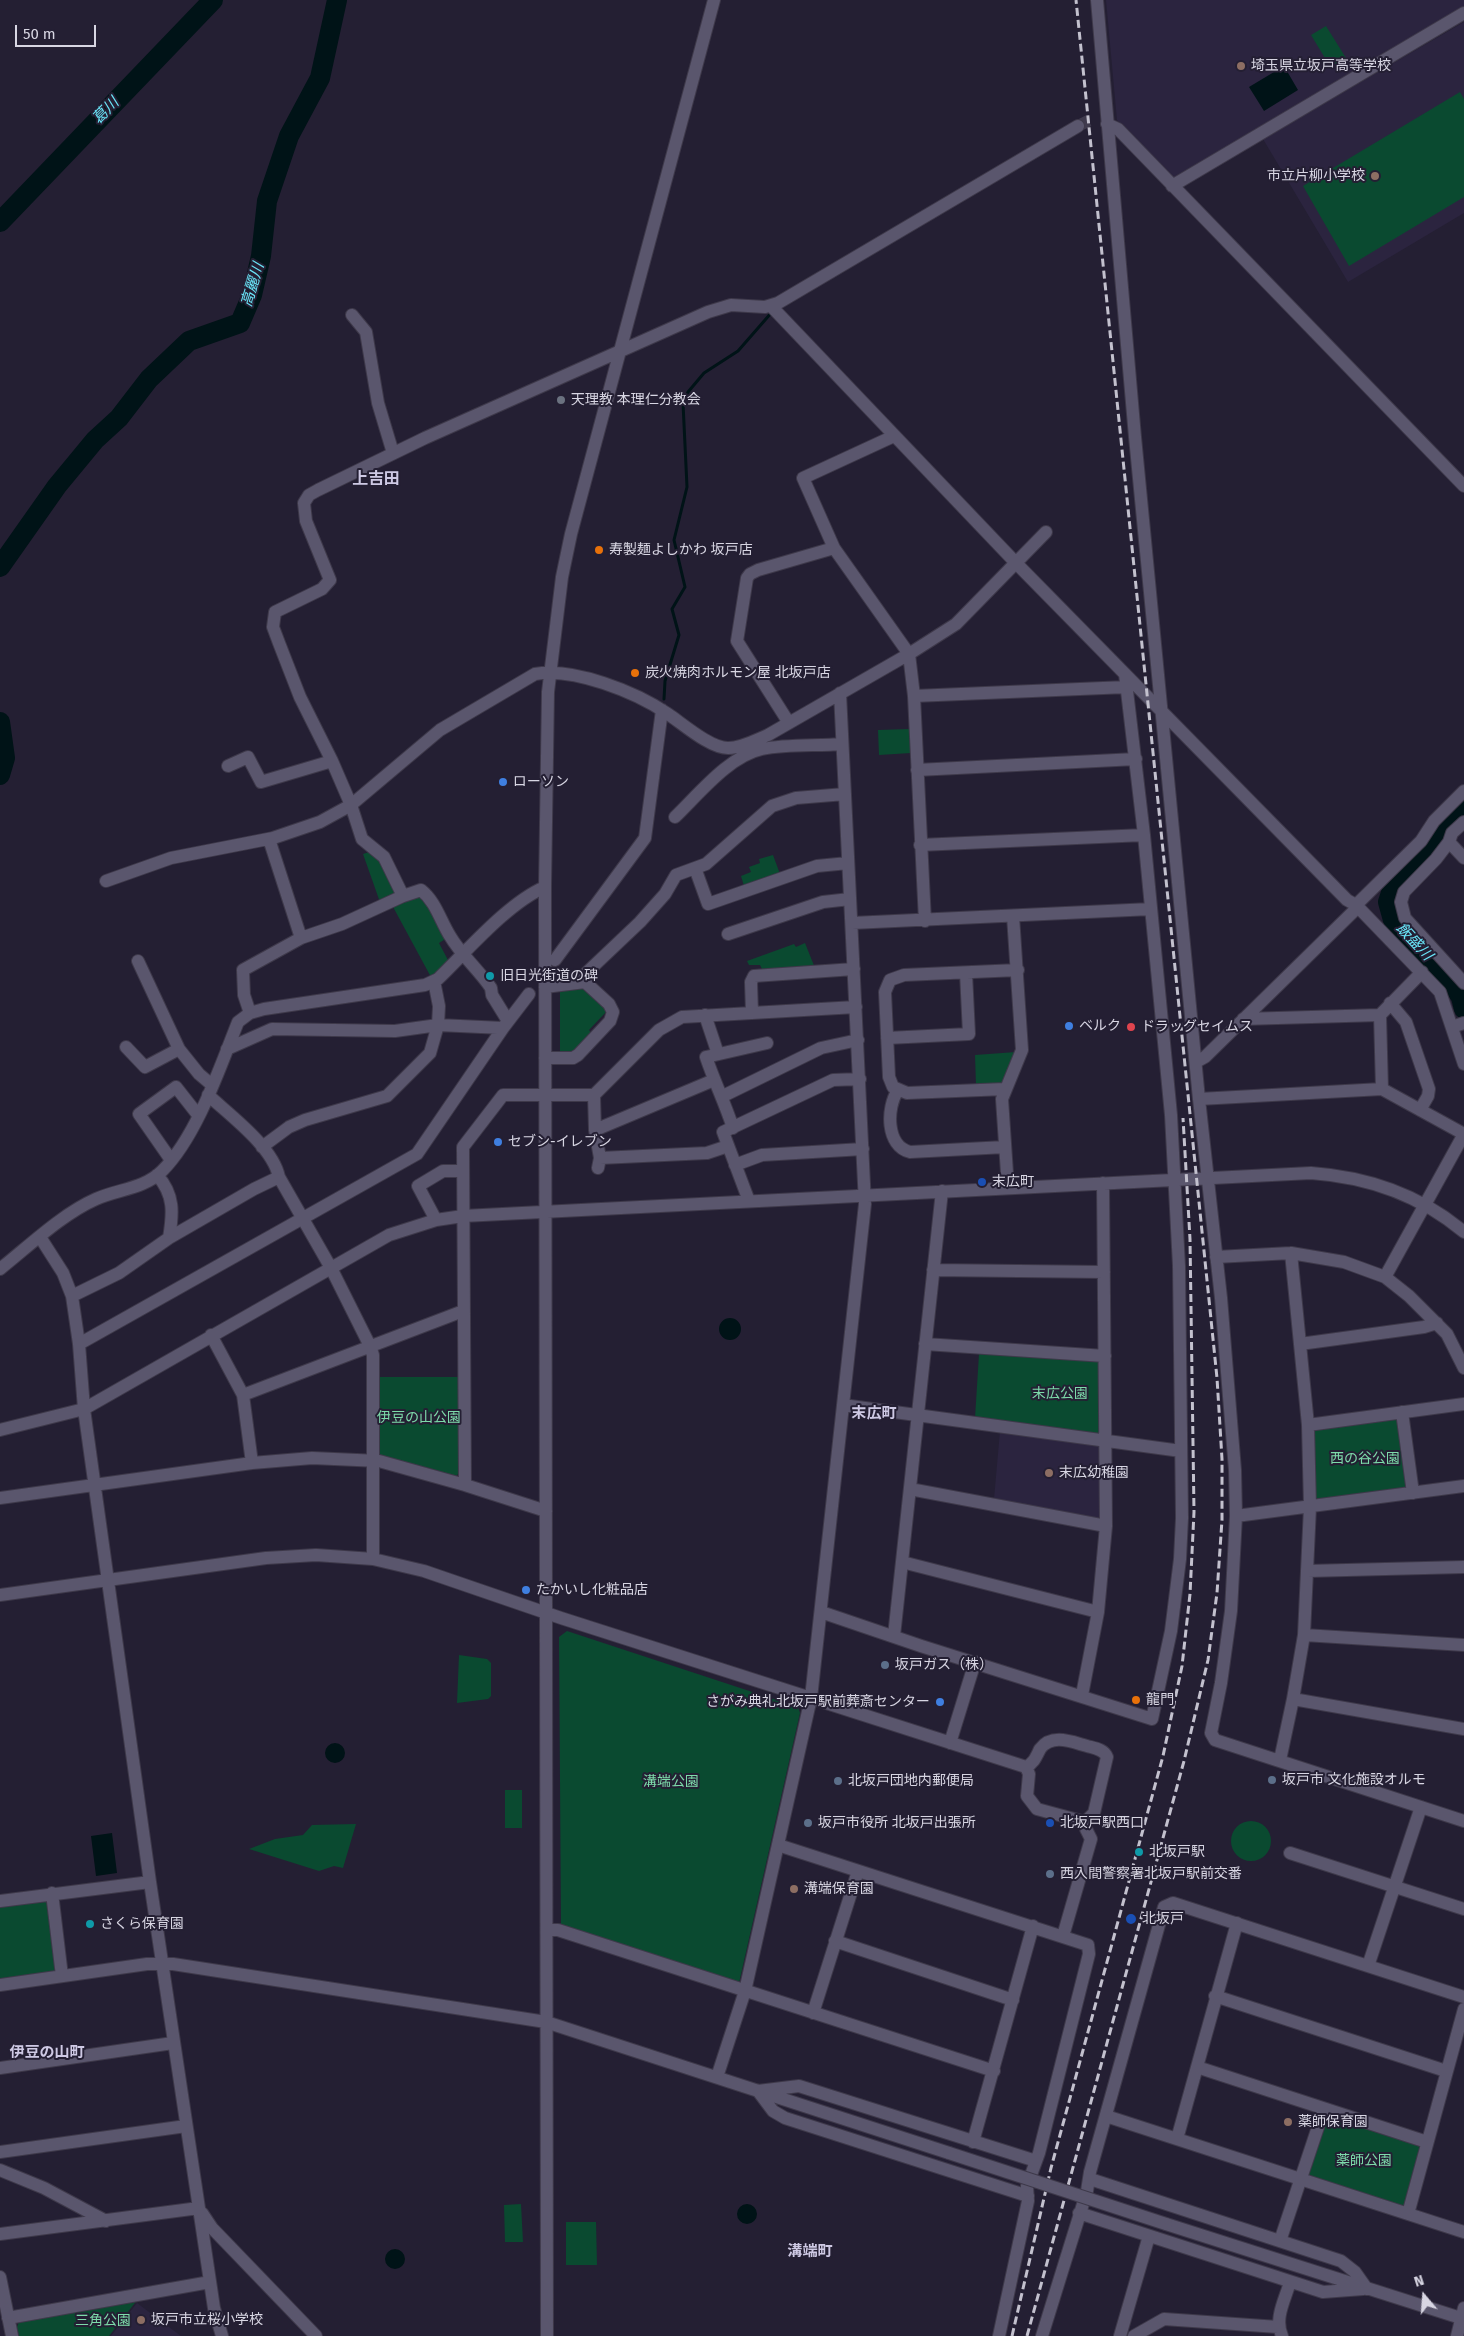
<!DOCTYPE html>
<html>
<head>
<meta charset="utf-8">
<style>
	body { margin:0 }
	#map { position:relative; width:1464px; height:2336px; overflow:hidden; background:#241f33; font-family:"Fira Sans",sans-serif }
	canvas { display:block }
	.north { position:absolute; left:1399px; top:2271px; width:50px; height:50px; -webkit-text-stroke:4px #241f33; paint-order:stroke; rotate:342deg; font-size:14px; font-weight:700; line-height:20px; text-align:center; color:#d8d6e3 }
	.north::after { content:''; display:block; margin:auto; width:18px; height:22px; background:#d8d6e3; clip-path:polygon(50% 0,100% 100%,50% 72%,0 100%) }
	.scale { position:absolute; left:15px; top:25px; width:81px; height:22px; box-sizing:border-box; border:2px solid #d8d6e3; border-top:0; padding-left:6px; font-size:15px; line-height:18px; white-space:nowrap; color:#d8d6e3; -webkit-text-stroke:4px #241f33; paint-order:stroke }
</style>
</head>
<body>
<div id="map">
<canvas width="1464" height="2336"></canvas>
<div class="north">N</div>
<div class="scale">50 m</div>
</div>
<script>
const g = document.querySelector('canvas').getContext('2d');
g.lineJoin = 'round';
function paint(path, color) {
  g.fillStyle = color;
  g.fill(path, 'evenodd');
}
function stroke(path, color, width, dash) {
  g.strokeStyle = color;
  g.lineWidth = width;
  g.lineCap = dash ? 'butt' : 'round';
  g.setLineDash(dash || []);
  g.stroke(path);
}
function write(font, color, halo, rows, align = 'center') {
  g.font = font + ' "Fira Sans","Noto Sans JP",sans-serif';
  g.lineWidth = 4;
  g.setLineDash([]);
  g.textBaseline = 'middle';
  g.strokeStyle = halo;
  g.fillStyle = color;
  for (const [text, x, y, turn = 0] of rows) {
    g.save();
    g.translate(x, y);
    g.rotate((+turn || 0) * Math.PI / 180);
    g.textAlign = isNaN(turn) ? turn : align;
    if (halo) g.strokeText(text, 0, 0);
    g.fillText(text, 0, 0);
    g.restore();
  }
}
paint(new Path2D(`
	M1106,0H1464V12L1174,180L1117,120Z
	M1464,22V213L1348,282L1263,139Z
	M1000,1431L1098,1445L1102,1448L1101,1516L1097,1519L994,1499Z
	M137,2303L181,2336H111Z`), '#2b243f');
paint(new Path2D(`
	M1326,26L1346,58L1331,68L1311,35Z
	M1460,92L1464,99V197L1349,266L1303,186Z
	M910,729L911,753L879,755L878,730Z
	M372,851L380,857L399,896L381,905L363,854Z
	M773,855L780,874L744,886L741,876L751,872L749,867L760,863L759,859Z
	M421,896L447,938L439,943L449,962L432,979L392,905Z
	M805,943L815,968L763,971L760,965H749L747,961L794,944L796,947Z
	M582,986L606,1005V1012L589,1030L592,1034C582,1045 576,1054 560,1054V991L572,990Z
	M1016,1052L1002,1084L976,1085L975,1055Z
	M979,1354L1097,1360L1100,1364L1099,1435L975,1418Z
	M378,1377H459V1473L456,1476L425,1467L382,1458L377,1453Z
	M1398,1419L1407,1489L1319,1500L1315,1498L1313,1434L1316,1430Z
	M567,1631L798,1707L800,1713L739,1983L561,1925L559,1637Z
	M459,1655L487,1659L491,1663V1696L488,1699L457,1703Z
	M505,1790H522V1828H505Z
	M1231 1841a20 20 0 1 1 40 0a20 20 0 1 1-40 0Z
	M356,1824L343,1868L334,1866L319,1871L249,1849L275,1839L303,1835L312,1825Z
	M45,1899L48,1902L55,1971L0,1979V1906Z
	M1330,2116L1418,2145L1421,2150L1405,2205L1400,2207L1310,2177L1307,2172L1325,2118Z
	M521,2204L523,2242H505L504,2205Z
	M566,2222H596L597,2265H566Z
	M138,2299L109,2336H19L17,2327L19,2322Z`), '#0a4a30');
paint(new Path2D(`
	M1284,66L1298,90L1264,111L1249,87Z
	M719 1329a11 11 0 1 1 22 0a11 11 0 1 1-22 0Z
	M325 1753a10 10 0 1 1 20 0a10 10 0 1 1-20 0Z
	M112,1833L117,1873L96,1876L91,1836Z
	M737 2214a10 10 0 1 1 20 0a10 10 0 1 1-20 0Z
	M385 2259a10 10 0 1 1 20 0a10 10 0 1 1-20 0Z`), '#001317');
stroke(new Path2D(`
	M664,699L665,681L679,635L672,609L685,587L674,540L687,487L683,403L688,392L704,373L738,351L772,312`), '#001317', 3);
stroke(new Path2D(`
	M0,222L213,0
	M0,567L57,486L95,440L119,418L149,379L189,341L240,323L252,295L261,256L267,201L289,136L320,78L337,0
	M0,722L5,758L0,775
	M1464,802L1450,816L1425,854L1400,876L1393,887L1388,902L1393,920L1451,982L1461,997L1464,1009`), '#001317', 20);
stroke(new Path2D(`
	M1078,126L1094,118`), '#3f3a4d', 12, [12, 6]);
const minor = new Path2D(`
	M1097,0L1135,437L1199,1099L1221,1298L1235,1470L1236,1516L1231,1611L1221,1683L1211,1733L1215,1740L1464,1821
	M1107,124L1118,129L1464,486
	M1172,186L1464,13
	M771,306L1016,563L1347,900L1356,905L1440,992L1464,1064
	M352,315L366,332L378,403L393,453
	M894,436L803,478L834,548L909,654L914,696L925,921
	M914,696L1127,687
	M789,723L737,641L747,578L750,574L758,570L834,548
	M228,766L248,757L261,782L332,761
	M917,770L1136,759
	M675,817C699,794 729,756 762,749C787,744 816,746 842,744
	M1464,822L1452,833L1449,842L1436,859L1404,892L1401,902L1405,918L1464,983
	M269,839L301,938L342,924L403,896
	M1449,842L1464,858
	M920,845L1144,835
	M695,868L708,904L817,866L848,863
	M106,881L171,858L273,838L320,822L351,805L440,730L535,674C573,667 636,692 668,714C683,724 710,748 728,748C742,748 756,740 768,735L909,654L956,624L1046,532
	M1356,905L1421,841L1434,821L1464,791
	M852,923L1151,909
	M728,934L823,902L850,899
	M555,960L645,838L662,710
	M138,961L179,1049
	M580,982L582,977L640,922L665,894L676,875L706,864L772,806L796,798L845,794
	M545,987L585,982L609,1004L613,1012L610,1021L578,1055L573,1058H545
	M1390,1003L1406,1022L1429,1089L1428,1096L1420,1110
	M250,1013L244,995L243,970L301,938
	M752,1013L751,982L754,976L854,969
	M705,1015L718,1054
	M1243,1019L1380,1015
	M508,1021L492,995L491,988C479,970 461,955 450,936C440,920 436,902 421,890L403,896L384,857L362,839L351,805L332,761L300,697L279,643L273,627L275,612L322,589L330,580L306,521L304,503L309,495L318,490L425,438L708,312L731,305L765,307L778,303L1078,126
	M1452,1027L1464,1023
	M887,1038L969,1034L966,973
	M126,1047L145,1067L179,1049L199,1074L212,1085
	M227,1049L272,1029L395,1031L438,1025L439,1006L434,981
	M1196,1062L1205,1057L1358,907
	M1005,1089L907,1093L893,1087L889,1077L885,992L890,980L904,975L1018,970
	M1382,1089L1380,1015L1422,972
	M898,1090C886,1108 886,1146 910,1152L1005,1147
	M208,1095C231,1116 273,1147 279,1177L331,1268L370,1346L373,1355V1559
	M723,1096L821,1048L858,1040
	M1199,1099L1382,1089L1464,1134
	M733,1128C725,1103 714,1081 706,1057L767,1043
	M595,1130L714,1080
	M262,1147L289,1127L305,1120L387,1096L430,1053L438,1025L503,1028L529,994
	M600,1158L707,1153L728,1146
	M171,1160L139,1114L176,1087L198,1115
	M735,1165L762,1155L863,1149
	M598,1168L600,1158L595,1130L594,1095L659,1030L682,1017L856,1007
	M157,1175C175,1195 173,1214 169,1238
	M1008,1188L1002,1099L1022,1050L1013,916
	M749,1201L723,1132L833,1080L860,1079
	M436,1220L418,1186L443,1171H463
	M40,1237L63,1273L72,1296
	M1291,1253L1308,1425L1310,1507L1304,1635L1293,1699L1464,1729
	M1216,1257L1291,1253L1344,1262L1385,1277L1409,1296L1447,1334L1464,1368
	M0,1269C29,1246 62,1214 96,1199C118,1189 144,1189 162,1171C197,1136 220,1067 238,1022L250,1013L264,1009L425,985L438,979C468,950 508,903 545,887
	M933,1270L1104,1272
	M1385,1277L1464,1134
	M211,1335L243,1395L252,1463
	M79,1344L417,1154L503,1028
	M925,1344L1105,1356
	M1300,1344L1424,1327L1437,1323
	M243,1395L463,1311
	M843,1405L1181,1451
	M1402,1412L1413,1493
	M1308,1425L1464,1404
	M0,1430L84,1409L389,1235L436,1220L463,1216L1311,1173C1368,1177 1420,1195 1464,1232
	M465,1485L463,1147L503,1095H594
	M910,1489L1106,1526
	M0,1498L252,1463L312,1458L379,1461L465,1485L546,1511
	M1236,1516L1464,1486
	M902,1562L1098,1612
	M1307,1571L1464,1567
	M0,1595L266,1558L316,1555L373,1559L424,1571L561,1618L1026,1767C1034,1763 1036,1757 1040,1749C1052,1733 1072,1742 1087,1746C1094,1748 1104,1749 1107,1757L1094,1813L1085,1822L1037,1809L1027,1796L1029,1774L1026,1767
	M821,1612L921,1646L1152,1719L1171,1631L1180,1559L1182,1518L1179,1266L1171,1115L1144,835L1125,674
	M1304,1635L1464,1645
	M894,1636L942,1191
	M1082,1695L1098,1612L1106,1526L1103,1183
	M950,1743L975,1662
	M1280,1760L1293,1699
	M778,1845L1088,1945L1089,1954L1039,2153L1027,2186L1028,2201L999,2336
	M1290,1853L1464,1909
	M52,1893L62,1976
	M0,1901L150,1882
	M547,1930H558L994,2071
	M1063,1936L1091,1839L1086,1829L1085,1822
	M835,1941L1013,2000
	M1368,1966L1421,1807
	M0,1985L147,1964H173L546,2022L949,2153
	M1215,1996L1446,2071
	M813,2013L858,1871
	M1197,2067L1427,2142
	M0,2068L173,2043
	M717,2077L745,1991L811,1698L865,1204L840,693
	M1106,2116L1464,2232
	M1177,2139L1237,1923
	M973,2142L1033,1926
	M0,2152L186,2126
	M0,2170L44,2188L106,2221
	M1090,2179L1341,2261L1355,2272L1367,2289
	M1028,2196L785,2118L773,2111L758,2091L799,2086L1036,2161
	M202,2213L212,2228L316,2336
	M1079,2213L1323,2292L1363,2289
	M1408,2214L1464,2009
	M1166,2224L1464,2319
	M0,2234L199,2208
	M1280,2241L1324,2109
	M0,2277L12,2336
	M8,2318L210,2282
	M222,2336L214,2308L150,1882L84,1409L79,1344L72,1296L119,1273L169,1238L254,1189L279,1177
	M547,2336L545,887L548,692L562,577L571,534L714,0
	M1042,2336L1087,2191L1090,2172L1164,1907L1173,1903L1464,1997
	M1120,2336L1149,2236
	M1134,2336L1164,2319L1278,2327
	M1282,2336C1274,2318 1285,2300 1290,2282
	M1457,2336L1464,2308`);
stroke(minor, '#3e394a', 14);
stroke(minor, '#5a566d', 12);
stroke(new Path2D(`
	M1012,2336L1051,2168L1163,1756L1182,1666L1190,1594L1194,1512L1190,1239L1183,1118
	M1027,2336L1184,1761L1208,1660L1217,1593L1222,1520V1459L1217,1378L1076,0`), '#c3c1ce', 3, [8, 4]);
const minorBridge = new Path2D(`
	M949,2153L1166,2224`);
stroke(minorBridge, '#3e394a', 14, []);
stroke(minorBridge, '#5a566d', 12);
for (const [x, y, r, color] of [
	[1241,66,5,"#8d6e63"],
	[1375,176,5,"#8d6e63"],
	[561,400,5,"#6b7280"],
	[599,550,5,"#e8710a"],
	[635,673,5,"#e8710a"],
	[503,782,5,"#3f7fe0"],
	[490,976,5,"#0f9aa8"],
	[1069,1026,5,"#3f7fe0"],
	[1131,1027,5,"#e0444e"],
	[498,1142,5,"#3f7fe0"],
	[982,1182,5,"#1a4fb4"],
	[1049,1473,5,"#8d6e63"],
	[526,1590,5,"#3f7fe0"],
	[885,1665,5,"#5c6f8a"],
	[1136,1700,5,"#e8710a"],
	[940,1702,5,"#3f7fe0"],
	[1272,1780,5,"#5c6f8a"],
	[838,1781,5,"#5c6f8a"],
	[808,1823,5,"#5c6f8a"],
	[1050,1823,5,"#1a4fb4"],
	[1139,1852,5,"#0f9aa8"],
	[1050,1874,5,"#5c6f8a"],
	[794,1889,5,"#8d6e63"],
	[1131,1919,6,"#1a4fb4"],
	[90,1924,5,"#0f9aa8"],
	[1288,2122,5,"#8d6e63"],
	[141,2320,5,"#8d6e63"]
]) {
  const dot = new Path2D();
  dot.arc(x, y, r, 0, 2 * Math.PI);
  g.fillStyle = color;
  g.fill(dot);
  stroke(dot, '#241f33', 2);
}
write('14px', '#d8d6e3', '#241f33', [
	["埼玉県立坂戸高等学校",1251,66],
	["市立片柳小学校",1365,176,"right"],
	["天理教 本理仁分教会",571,400],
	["寿製麺よしかわ 坂戸店",609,550],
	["炭火焼肉ホルモン屋 北坂戸店",645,673],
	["ローソン",513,782],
	["旧日光街道の碑",500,976],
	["ベルク",1079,1026],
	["ドラッグセイムス",1141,1027],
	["セブン-イレブン",508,1142],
	["末広町",992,1182],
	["末広幼稚園",1059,1473],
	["たかいし化粧品店",536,1590],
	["坂戸ガス（株）",895,1665],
	["龍門",1146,1700],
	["さがみ典礼北坂戸駅前葬斎センター",930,1702,"right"],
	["坂戸市 文化施設オルモ",1282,1780],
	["北坂戸団地内郵便局",848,1781],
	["坂戸市役所 北坂戸出張所",818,1823],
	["北坂戸駅西口",1060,1823],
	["北坂戸駅",1149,1852],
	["西入間警察署北坂戸駅前交番",1060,1874],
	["溝端保育園",804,1889],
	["北坂戸",1142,1919],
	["さくら保育園",100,1924],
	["薬師保育園",1298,2122],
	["坂戸市立桜小学校",151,2320]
], 'left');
write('14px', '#7ddbaa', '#241f33', [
	["末広公園",1060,1394],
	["伊豆の山公園",419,1418],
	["西の谷公園",1365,1459],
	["溝端公園",671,1782],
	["薬師公園",1364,2161],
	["三角公園",103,2321]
]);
write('italic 15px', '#6ae7fa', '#241f33', [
	["葛川",106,111,-46],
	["高麗川",253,285,-73],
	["飯盛川",1414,942,47]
]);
write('bold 15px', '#cec9e4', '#241f33', [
	["末広町",874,1414],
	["伊豆の山町",47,2053],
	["溝端町",810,2252]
]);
write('bold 16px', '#cec9e4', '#241f33', [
	["上吉田",376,480]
]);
</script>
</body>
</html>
